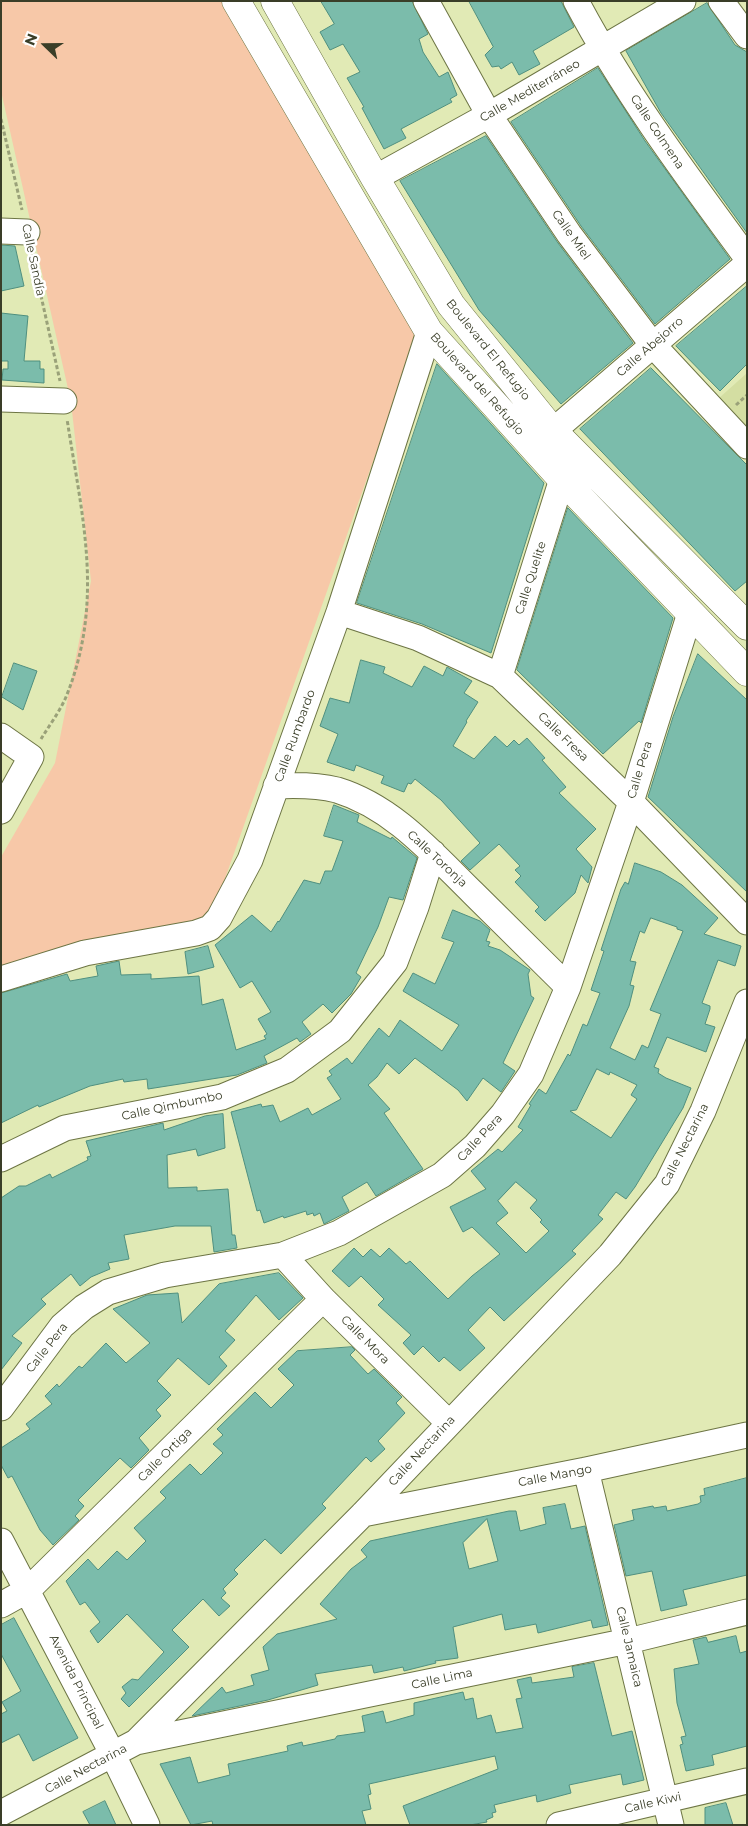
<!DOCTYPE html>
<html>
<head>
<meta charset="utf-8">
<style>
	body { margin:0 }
	#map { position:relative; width:748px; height:1826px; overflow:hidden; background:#e1eab5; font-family:Montserrat,sans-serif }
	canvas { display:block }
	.frame { position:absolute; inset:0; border:2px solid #3a3e28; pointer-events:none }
	.north { position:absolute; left:20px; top:20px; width:50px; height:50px; -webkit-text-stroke:4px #fff; paint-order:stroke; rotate:292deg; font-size:14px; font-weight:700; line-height:20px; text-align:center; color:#3a3e28 }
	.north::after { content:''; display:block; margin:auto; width:18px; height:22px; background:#3a3e28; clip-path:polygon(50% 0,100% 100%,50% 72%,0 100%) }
</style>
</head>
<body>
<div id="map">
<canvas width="748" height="1826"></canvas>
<div class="frame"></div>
<div class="north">N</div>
</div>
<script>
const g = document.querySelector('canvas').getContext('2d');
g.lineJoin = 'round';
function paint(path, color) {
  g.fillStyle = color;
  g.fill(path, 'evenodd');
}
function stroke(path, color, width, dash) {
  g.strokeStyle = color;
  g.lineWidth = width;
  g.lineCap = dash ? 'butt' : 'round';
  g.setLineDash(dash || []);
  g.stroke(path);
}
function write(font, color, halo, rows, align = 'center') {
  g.font = font + ' Montserrat,sans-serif';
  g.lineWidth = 5;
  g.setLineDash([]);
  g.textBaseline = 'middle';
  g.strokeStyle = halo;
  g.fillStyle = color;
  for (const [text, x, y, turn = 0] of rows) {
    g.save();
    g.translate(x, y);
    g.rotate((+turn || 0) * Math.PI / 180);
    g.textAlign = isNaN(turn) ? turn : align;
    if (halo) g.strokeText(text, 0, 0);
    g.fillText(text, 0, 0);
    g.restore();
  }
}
paint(new Path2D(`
	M747,373V429L718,399Z`), '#d4dea2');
paint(new Path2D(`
	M1,1H223L420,329L205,935L1,981V857L55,763L91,581L71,402L1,91Z`), '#f7c8a8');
const building = new Path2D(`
	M321,1H412L428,34L419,39L423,52L439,77L448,72L457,95L450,99L452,102L401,129L406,138L384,149L362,108L364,107L347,78L360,72L343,44L330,50L320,32L334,24Z
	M469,1H561L574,27L533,51L540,64L519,75L512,62L501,69L499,66L492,67L485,55L493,47Z
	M707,3L735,45L747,52V233L661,113L626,51Z
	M598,68L645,141L730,259L655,324L581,226L511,122Z
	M486,136L558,243L633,343L561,404L479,310L400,181Z
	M1,245L15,246L24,286L1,291Z
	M747,286V364L720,391L676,346Z
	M1,313L28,316L24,361H40V369H44V383L2,380L3,369H8V361H1Z
	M437,364L544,483L491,653L422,624L357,603Z
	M651,368L747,465V581L735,591L580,429Z
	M568,508L673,618L641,723L639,721L603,754L517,670Z
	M698,654L747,700V892L648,797L673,717Z
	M361,660L385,667L383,673L412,687L424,666L443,676L447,667L472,681L464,693L478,702L466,721L467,722L453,746L474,759L495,736L507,747L514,740L519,745L527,738L545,758L542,760L566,787L559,793L596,829L576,849L592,867L588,883L581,875L575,893L545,921L535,911L539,907L515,882L521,876L515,870L520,866L499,844L470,870L461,861L480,843L441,800L415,779L411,784L408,783L404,792L401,791L381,783L384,776L356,765L354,771L327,762L338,734L320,726L330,698L349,703Z
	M14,663L37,671L23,710L2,697Z
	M334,805L359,815L357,822L391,839L392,837L417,858L403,900L389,897L378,927L356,973L361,977L351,994L332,1013L323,1004L302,1022L311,1034L300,1042L297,1038L264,1056L267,1063L237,1075L148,1089L147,1079L124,1082L123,1079L90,1086L39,1107L38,1105L1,1123V993L67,974L70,981L98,976L96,966L119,961L121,975L151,974V979L199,976L202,1005L223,999L236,1050L266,1039L264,1036L267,1034L258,1019L271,1012L252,981L240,988L215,945L252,915L271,932L278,921L279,922L304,880L320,884L325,871H332L343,841L324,836Z
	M635,863L661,872L682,885L718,918L704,934L741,946L735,966L718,960L702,1003L710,1006V1009L705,1024L715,1027L706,1052L667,1037L654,1067L659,1069L658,1073L666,1078L691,1088L683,1108L635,1187L626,1199L616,1192L598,1215L603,1219L572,1251L576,1254L504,1321L490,1307L468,1330L485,1348L460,1371L444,1357L439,1362L423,1346L414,1355L403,1343L411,1335L378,1305L384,1299L361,1276L349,1287L332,1271L354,1248L363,1257L371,1249L380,1257L389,1248L406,1264L410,1261L448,1299L472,1276L500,1254L472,1227L463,1232L450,1207L486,1189L471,1171L498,1149L502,1152L523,1130L518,1127L531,1105L529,1104L539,1089L546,1094L568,1054L570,1056L583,1024L587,1026L600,993L591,990L604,951L601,950L621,889L625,882L628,884ZM651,918L677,927V929L683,931L650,1010L661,1014L648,1048L642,1045L635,1060L610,1048L629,1006L634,986L630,985L636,962L630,961L640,931L644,933ZM597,1069L609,1075L610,1072L637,1085L631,1095L637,1099L611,1138L570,1111L576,1110ZM516,1182L537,1200L530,1208L542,1220L540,1222L549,1231L526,1253L496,1223L508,1213L498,1201Z
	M453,910L480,921L490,930L486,941L490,942L488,946L500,950L530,970L528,974L531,996L534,998L503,1063L515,1071L501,1092L483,1078L467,1101L458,1090L415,1058L399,1074L387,1063L377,1077L368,1085L390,1109L384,1113L423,1169L376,1196L367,1182L342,1197L349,1211L324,1224L320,1213L314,1216L313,1213L307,1215L306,1211L284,1218L283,1216L264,1223L260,1210L257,1211L231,1112L261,1104L262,1107L273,1105L280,1122L308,1108L312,1115L341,1099L327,1078L332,1075L329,1071L347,1058L352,1064L379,1028L389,1037L400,1020L442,1051L459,1025L403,991L413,973L435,984L454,942L442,938Z
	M208,946L214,967L188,974L185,952Z
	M223,1114L225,1148L198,1156L196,1149L167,1155L168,1188L197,1187V1191L228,1189L232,1235H235L237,1248L214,1252L211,1226H175L124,1235L129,1259L108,1263L110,1269L91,1277L80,1286L71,1274L41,1299L46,1304L12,1336L22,1343L1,1370V1198L19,1186H26L50,1174L52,1178L88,1160L87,1157L91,1156L86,1141L163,1123L164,1130L205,1116Z
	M279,1273L303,1298L279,1320L256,1295L225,1331L235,1340L219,1357L227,1366L209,1385L178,1358L157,1381L171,1395L156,1410L161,1416L139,1438L149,1450L131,1468L120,1458L78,1500L84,1506L75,1516L79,1520L53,1545L40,1530L12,1476L8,1478L1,1465V1448L30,1429L26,1424L52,1404L45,1396L57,1384L59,1387L79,1366L82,1368L106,1343L126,1363L150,1343L113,1309L147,1295L178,1293L182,1323L219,1284Z
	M352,1347L355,1350L350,1355L368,1374L374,1369L402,1397L396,1403L405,1413L378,1441L385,1449L371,1462L366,1457L322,1504L326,1508L281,1554L265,1539L234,1570L238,1574L223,1589L226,1593L221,1598L230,1606L219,1616L203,1599L172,1630L189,1647L129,1707L121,1699L126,1693L122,1687L132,1679L138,1680L164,1652L127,1614L98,1643L90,1631L100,1622L85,1602L80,1605L66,1581L88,1559L98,1570L117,1551L127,1560L146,1541L134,1528L166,1498L160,1492L190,1464L201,1475L223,1453L213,1444L223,1435L217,1429L255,1392L271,1408L294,1385L278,1369L297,1351Z
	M747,1478V1575L683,1590L687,1605L661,1611L652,1571L626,1576L614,1525L634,1520L632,1510L653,1506L654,1508L666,1506L667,1511L698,1504L701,1502L700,1496L705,1495L704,1489Z
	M565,1504L571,1529L585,1526L608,1625L593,1628L591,1620L538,1633L536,1624L505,1630L502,1614L453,1627L458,1658L435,1661L436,1663L404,1671L403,1667L374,1673L372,1665L315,1674L318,1685L268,1700L192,1716L222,1687L226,1693L254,1685L251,1675L269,1670L263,1647L277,1634L337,1619L320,1604L351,1569L367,1557L361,1550L370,1541L509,1511H516L520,1531L546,1524L543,1508ZM487,1519L498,1561L469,1569L463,1543Z
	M14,1618L78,1738L33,1761L19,1734L1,1743V1714L7,1711L2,1702L21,1691L1,1654V1625Z
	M736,1636L740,1653L747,1651V1746L712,1755L714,1765L686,1771L680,1745L683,1744L681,1737L686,1736L677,1703L674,1669L699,1664L693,1640L706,1637L708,1642Z
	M594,1663L612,1736L632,1731L644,1780L623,1785L621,1774L569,1785L571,1793L537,1802L536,1795L494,1805L496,1812L492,1813L493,1817L486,1820L487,1822L470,1825H410L403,1806L498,1769L495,1756L369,1784L371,1794L368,1795L371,1809L362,1811L366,1825H213L212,1821L191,1825L160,1764L190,1757L198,1783L230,1775L228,1764L288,1751L287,1746L302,1742L303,1746L335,1739L337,1736L365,1732L362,1716L383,1711L386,1723L414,1715V1703L463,1692L465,1700L473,1698L477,1719L491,1715L496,1733L523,1728L516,1699L522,1698L517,1680L531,1677L532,1683L574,1677L572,1667Z
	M105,1801L116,1825H90L83,1812Z
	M726,1803L733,1825H705V1808Z`);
paint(building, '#7bbcab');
stroke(building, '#4f8f7f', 1);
const minor = new Path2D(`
	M426,1L489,115L569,234L652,344L747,446
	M576,1C624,92 686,175 747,258
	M721,1L747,36
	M375,178L489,115L683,1
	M1,231L27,232
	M1,399L64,401
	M553,431L747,264
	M339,612L418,638L500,676L631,802L747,922
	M500,676L562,479
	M1,736L31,757L1,811
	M276,786C297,785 317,785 337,790C393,807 433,854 473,893C505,925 537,956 568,987
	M1,979L85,953L196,933L210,928L219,918L250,860L339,612L429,332
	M1,1159L65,1128L222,1097L287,1070L340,1031L395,962L416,907L433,853
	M283,1255L323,1299L449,1423
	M1,1408L62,1326L84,1307L108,1292L165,1275L283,1255L339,1233L442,1175L475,1146L503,1114L531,1074L568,987L631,802L690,613
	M586,1470L671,1825
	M363,1514L586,1470L747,1435
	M1,1541L113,1755L147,1825
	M1,1605L28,1590L323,1299
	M136,1742L628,1641L747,1612
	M1,1813L136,1742L363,1514L610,1255L667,1184L703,1111L747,1002
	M559,1825L747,1781`);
const major = new Path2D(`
	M236,1L429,332L562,479L747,672
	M275,1L375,178L451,305L553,431L747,626`);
stroke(minor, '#6d7544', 27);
stroke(major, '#6d7544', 29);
stroke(new Path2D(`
	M1,119L22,210
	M31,251L60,381
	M736,405L747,395
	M41,739C49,726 60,711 66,697C105,601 82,517 67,419`), '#9aa179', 3, [4, 2.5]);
stroke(minor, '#fff', 25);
stroke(major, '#fff', 28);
write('12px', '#3a3e28', '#fff', [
	["Calle Mediterráneo",530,91,-30],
	["Calle Colmena",657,132,56],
	["Calle Miel",571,235,55],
	["Calle Sandía",33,260,78],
	["Calle Abejorro",650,347,-41],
	["Boulevard El Refugio",488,350,51],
	["Boulevard del Refugio",477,384,48],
	["Calle Quelite",531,578,-72],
	["Calle Rumbardo",295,736,-70],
	["Calle Fresa",563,737,44],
	["Calle Pera",640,770,-73],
	["Calle Toronja",437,859,43],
	["Calle Qimbumbo",172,1106,-12],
	["Calle Pera",480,1138,-47],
	["Calle Nectarina",685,1145,-63],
	["Calle Mora",365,1340,45],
	["Calle Pera",47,1348,-52],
	["Calle Nectarina",422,1451,-47],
	["Calle Ortiga",165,1455,-45],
	["Calle Mango",555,1476,-11],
	["Calle Jamaica",629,1647,77],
	["Calle Lima",442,1679,-12],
	["Avenida Principal",76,1682,63],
	["Calle Nectarina",86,1769,-28],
	["Calle Kiwi",653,1803,-13]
]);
</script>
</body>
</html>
